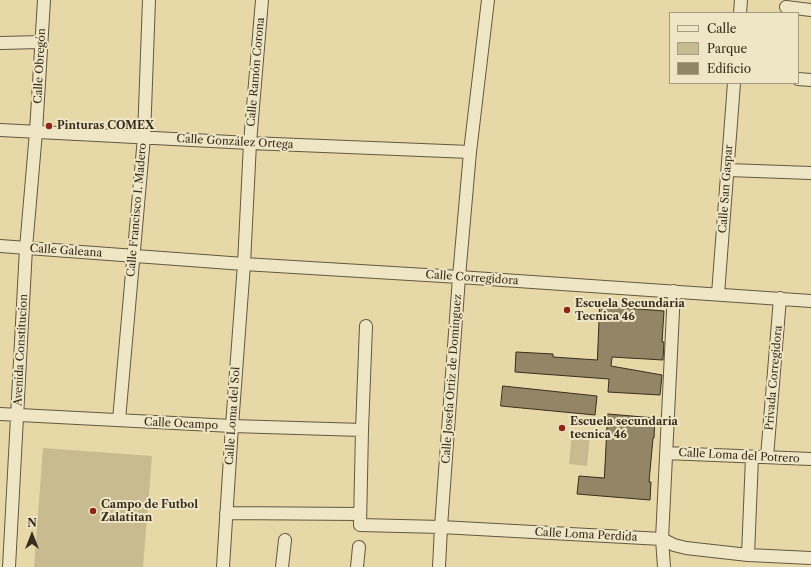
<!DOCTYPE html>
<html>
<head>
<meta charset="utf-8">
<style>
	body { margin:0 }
	#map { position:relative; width:811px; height:567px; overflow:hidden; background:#e6d8a7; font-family:"Libre Caslon Text",serif }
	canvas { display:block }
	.legend { position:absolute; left:669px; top:12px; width:130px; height:72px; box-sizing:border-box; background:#efe6c6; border:1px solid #a59c83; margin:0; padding:5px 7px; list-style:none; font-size:12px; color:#372d1f }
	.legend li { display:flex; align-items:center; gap:8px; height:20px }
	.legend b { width:20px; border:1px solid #a59c83 }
	.north { position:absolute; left:12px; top:515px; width:40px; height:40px; -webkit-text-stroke:3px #efe6c6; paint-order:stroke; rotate:0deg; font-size:11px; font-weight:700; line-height:16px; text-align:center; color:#372d1f }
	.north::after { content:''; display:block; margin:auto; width:14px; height:18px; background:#372d1f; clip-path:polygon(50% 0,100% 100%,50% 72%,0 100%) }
</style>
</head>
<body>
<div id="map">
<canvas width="811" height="567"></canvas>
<ul class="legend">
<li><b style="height:5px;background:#efe6c6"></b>Calle</li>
<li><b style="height:11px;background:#c8bb90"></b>Parque</li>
<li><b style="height:11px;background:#928666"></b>Edificio</li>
</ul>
<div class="north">N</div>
</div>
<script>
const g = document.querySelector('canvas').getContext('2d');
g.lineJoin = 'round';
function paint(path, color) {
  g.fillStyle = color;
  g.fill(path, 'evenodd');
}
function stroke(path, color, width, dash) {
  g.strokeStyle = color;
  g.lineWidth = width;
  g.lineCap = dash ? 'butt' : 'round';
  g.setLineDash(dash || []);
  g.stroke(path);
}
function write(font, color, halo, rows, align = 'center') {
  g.font = font + ' "Libre Caslon Text",serif';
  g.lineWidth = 4;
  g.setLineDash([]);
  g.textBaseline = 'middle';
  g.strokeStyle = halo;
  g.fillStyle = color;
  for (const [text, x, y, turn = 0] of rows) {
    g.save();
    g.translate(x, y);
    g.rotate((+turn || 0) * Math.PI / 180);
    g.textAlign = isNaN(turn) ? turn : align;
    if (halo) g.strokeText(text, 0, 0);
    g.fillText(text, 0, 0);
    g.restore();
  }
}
paint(new Path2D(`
	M572,432L590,434L587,466L569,464Z
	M43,448L152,456L143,567H34Z`), '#c8bb90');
const building = new Path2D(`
	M600,306L664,311L662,342H664L663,360L612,357L611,366L662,375L660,395L608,392L609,379L515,372L516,352L553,354V357L597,360Z
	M503,386L597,396L595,415L501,406Z
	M608,414L655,418L654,438H653L649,482H651L650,500L577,494L579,476L604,478Z`);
paint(building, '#928666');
stroke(building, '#372d1f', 1);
const street = new Path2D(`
	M786,7L811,10
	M740,13L741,0
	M0,43L41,42
	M798,79L811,80
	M0,130L250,143L470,152
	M728,170L811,173
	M0,246L244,264L459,277L811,301
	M718,294L734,83
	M366,326L362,430L360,525L441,527L662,539L674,545L686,548L748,555L811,558
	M0,414L232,426L362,430
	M119,420L144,137L149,0
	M666,453L811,459
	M767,457L780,298
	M226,513L360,514
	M748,555L752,457
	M9,567L26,248L36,132L44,0
	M223,567L232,426L244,264L250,143L262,0
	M282,567L285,540
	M357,567L359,547
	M439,567L441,527L459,277L470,152L488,0
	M664,567L662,539L674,291`);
stroke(street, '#635841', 14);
stroke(street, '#efe6c6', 12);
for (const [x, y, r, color] of [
	[49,126,4,"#8f2418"],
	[567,310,4,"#8f2418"],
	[562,428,4,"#8f2418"],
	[93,511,4,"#8f2418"]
]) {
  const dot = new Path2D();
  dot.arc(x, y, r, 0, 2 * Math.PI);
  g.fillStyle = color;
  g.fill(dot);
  stroke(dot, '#efe6c6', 1.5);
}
write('11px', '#372d1f', '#efe6c6', [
	["Calle Obregón",40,66,-87],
	["Calle Ramón Corona",256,72,-85],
	["Calle González Ortega",235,142,3],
	["Calle San Gaspar",726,189,-86],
	["Calle Francisco I. Madero",137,210,-85],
	["Calle Galeana",66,251,4],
	["Calle Corregidora",472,278,4],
	["Avenida Constitucion",21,350,-87],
	["Privada Corregidora",774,378,-85],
	["Calle Josefa Ortiz de Domínguez",452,379,-86],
	["Calle Loma del Sol",233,416,-86],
	["Calle Ocampo",181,424,3],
	["Calle Loma del Potrero",739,456,3],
	["Calle Loma Perdida",586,535,3]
]);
write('bold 11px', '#372d1f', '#efe6c6', [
	["Pinturas COMEX",57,126],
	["Escuela Secundaria",575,304],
	["Tecnica 46",575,317],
	["Escuela secundaria",570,422],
	["tecnica 46",570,435],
	["Campo de Futbol",101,505],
	["Zalatitan",101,518]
], 'left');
</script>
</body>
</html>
